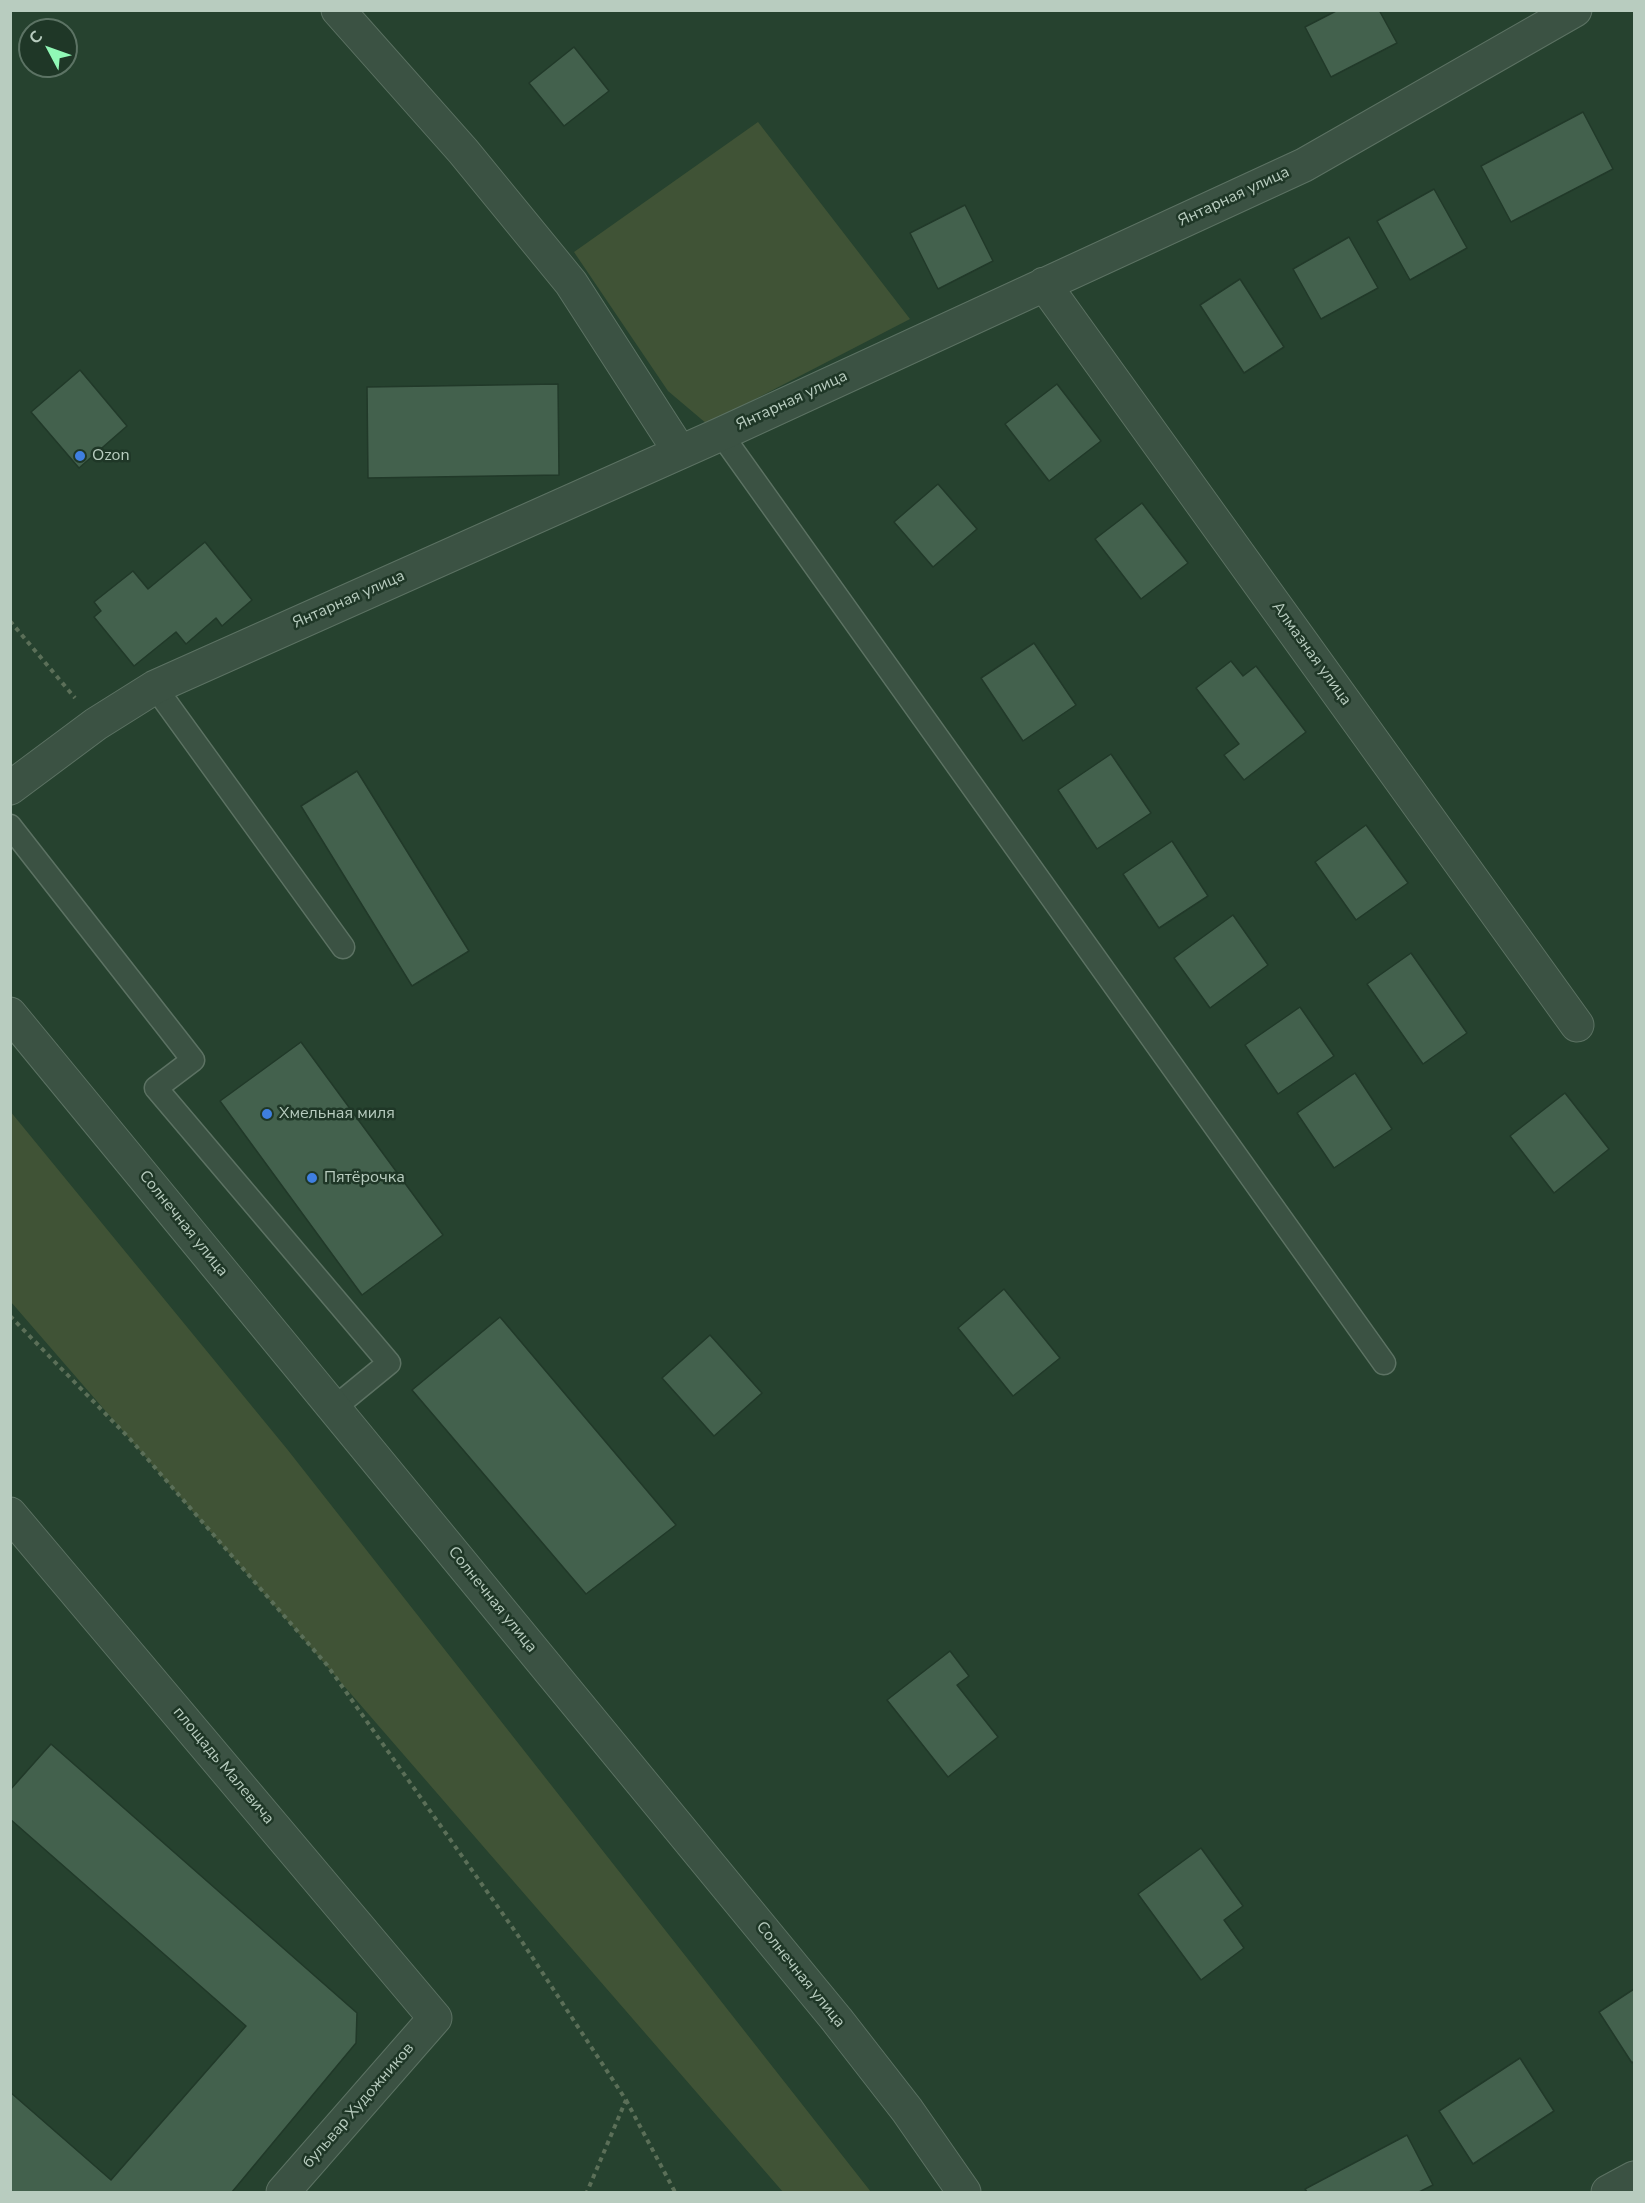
<!DOCTYPE html>
<html>
<head>
<meta charset="utf-8">
<style>
	body { margin:0 }
	#map { position:relative; width:1645px; height:2203px; overflow:hidden; background:#26422f; font-family:"Nunito Sans",sans-serif }
	canvas { display:block }
	.frame { position:absolute; inset:0; border:12px solid #b8ccbf; pointer-events:none }
	.north { position:absolute; left:18px; top:18px; width:60px; height:60px; box-sizing:border-box; background:#1f3727; border:2px solid #5c7364; border-radius:50%; rotate:311deg; font-size:16px; font-weight:700; line-height:24px; text-align:center; color:#b8ccbf }
	.north::after { content:''; display:block; margin:auto; width:21px; height:27px; background:#90f8b6; clip-path:polygon(50% 0,100% 100%,50% 72%,0 100%) }
</style>
</head>
<body>
<div id="map">
<canvas width="1645" height="2203"></canvas>
<div class="frame"></div>
<div class="north">С</div>
</div>
<script>
const g = document.querySelector('canvas').getContext('2d');
g.lineJoin = 'round';
function paint(path, color) {
  g.fillStyle = color;
  g.fill(path, 'evenodd');
}
function stroke(path, color, width, dash) {
  g.strokeStyle = color;
  g.lineWidth = width;
  g.lineCap = dash ? 'butt' : 'round';
  g.setLineDash(dash || []);
  g.stroke(path);
}
function write(font, color, halo, rows, align = 'center') {
  g.font = font + ' "Nunito Sans",sans-serif';
  g.lineWidth = 5;
  g.setLineDash([]);
  g.textBaseline = 'middle';
  g.strokeStyle = halo;
  g.fillStyle = color;
  for (const [text, x, y, turn = 0] of rows) {
    g.save();
    g.translate(x, y);
    g.rotate((+turn || 0) * Math.PI / 180);
    g.textAlign = isNaN(turn) ? turn : align;
    if (halo) g.strokeText(text, 0, 0);
    g.fillText(text, 0, 0);
    g.restore();
  }
}
paint(new Path2D(`
	M758,122L910,319L707,424L668,391L574,252Z
	M10,1111L287,1449L871,2192H783L11,1302Z`), '#405336');
const building = new Path2D(`
	M1338,10H1379L1397,43L1331,77L1305,27Z
	M574,47L609,91L564,126L529,83Z
	M1583,112L1613,169L1511,222L1481,166Z
	M1434,189L1467,248L1410,280L1377,221Z
	M965,205L993,261L938,289L910,233Z
	M1349,237L1378,288L1321,319L1293,269Z
	M1240,279L1284,347L1244,373L1200,305Z
	M80,370L127,426L79,468L31,412Z
	M558,384L559,475L368,478L367,387Z
	M1057,384L1101,441L1049,481L1005,424Z
	M938,484L977,529L933,567L894,522Z
	M1142,503L1188,563L1141,599L1095,539Z
	M205,542L252,600L222,626L216,618L186,644L176,632L134,666L94,617L101,611L94,602L133,571L148,589Z
	M1034,643L1076,705L1023,741L981,678Z
	M1231,661L1243,676L1256,666L1306,732L1244,780L1224,755L1239,744L1196,688Z
	M1111,754L1151,813L1097,849L1058,790Z
	M357,771L469,951L412,986L301,806Z
	M1366,825L1408,883L1356,920L1315,862Z
	M1172,841L1208,896L1159,928L1123,874Z
	M1233,915L1268,965L1210,1008L1174,958Z
	M1411,953L1467,1033L1423,1064L1367,984Z
	M1300,1007L1334,1056L1278,1094L1245,1045Z
	M301,1042L443,1235L362,1295L220,1101Z
	M1355,1073L1392,1129L1334,1168L1297,1113Z
	M1565,1093L1609,1149L1554,1193L1510,1136Z
	M1004,1289L1060,1358L1013,1396L958,1328Z
	M500,1317L676,1525L586,1594L412,1390Z
	M710,1335L762,1393L714,1436L662,1378Z
	M950,1651L969,1676L957,1685L998,1737L948,1777L887,1700Z
	M51,1744L357,2013L356,2043L232,2192H10V2092L111,2180L246,2026L10,1819V1790Z
	M1201,1848L1243,1906L1224,1920L1244,1948L1201,1980L1138,1894Z
	M1634,1989V2061L1632,2063L1599,2012Z
	M1520,2058L1554,2111L1473,2164L1439,2111Z
	M1407,2135L1433,2185L1419,2192H1307L1305,2189Z`);
paint(building, '#43614d');
stroke(building, '#213929', 1.5);
const service = new Path2D(`
	M721,434L1384,1363
	M155,687L343,947
	M10,826L193,1060L156,1088L389,1363L334,1408`);
const minor = new Path2D(`
	M338,10L463,151L571,283L680,452
	M1044,284L1577,1025
	M10,788L96,724L155,687L721,434L1304,165L1575,10
	M10,1514L435,2018L283,2192
	M1608,2192L1634,2178`);
const tertiary = new Path2D(`
	M10,1014L837,2020L907,2110L964,2192`);
stroke(service, '#5c7263', 25);
stroke(minor, '#5c7263', 35);
stroke(tertiary, '#5c7263', 35);
stroke(new Path2D(`
	M10,621L75,698
	M10,1316L131,1440L327,1665L517,1934L626,2100L587,2192
	M626,2100L675,2192`), '#5b6f58', 4, [4.5, 4.5]);
stroke(service, '#3b5243', 22);
stroke(minor, '#3b5243', 33);
stroke(tertiary, '#3b5243', 33);
for (const [x, y, r, color] of [
	[80,456,6,"#3f7fe0"],
	[267,1114,6,"#3f7fe0"],
	[312,1178,6,"#3f7fe0"]
]) {
  const dot = new Path2D();
  dot.arc(x, y, r, 0, 2 * Math.PI);
  g.fillStyle = color;
  g.fill(dot);
  stroke(dot, '#1f3727', 2);
}
write('16px', '#b8ccbf', '#1f3727', [
	["Янтарная улица",1234,197,-25],
	["Янтарная улица",792,401,-25],
	["Янтарная улица",349,600,-24],
	["Алмазная улица",1311,654,54],
	["Солнечная улица",183,1224,51],
	["Солнечная улица",492,1600,51],
	["площадь Малевича",223,1766,50],
	["Солнечная улица",800,1975,51],
	["бульвар Художников",359,2106,-49]
]);
write('16px', '#b8ccbf', '#1f3727', [
	["Ozon",92,456],
	["Хмельная миля",279,1114],
	["Пятёрочка",324,1178]
], 'left');
</script>
</body>
</html>
